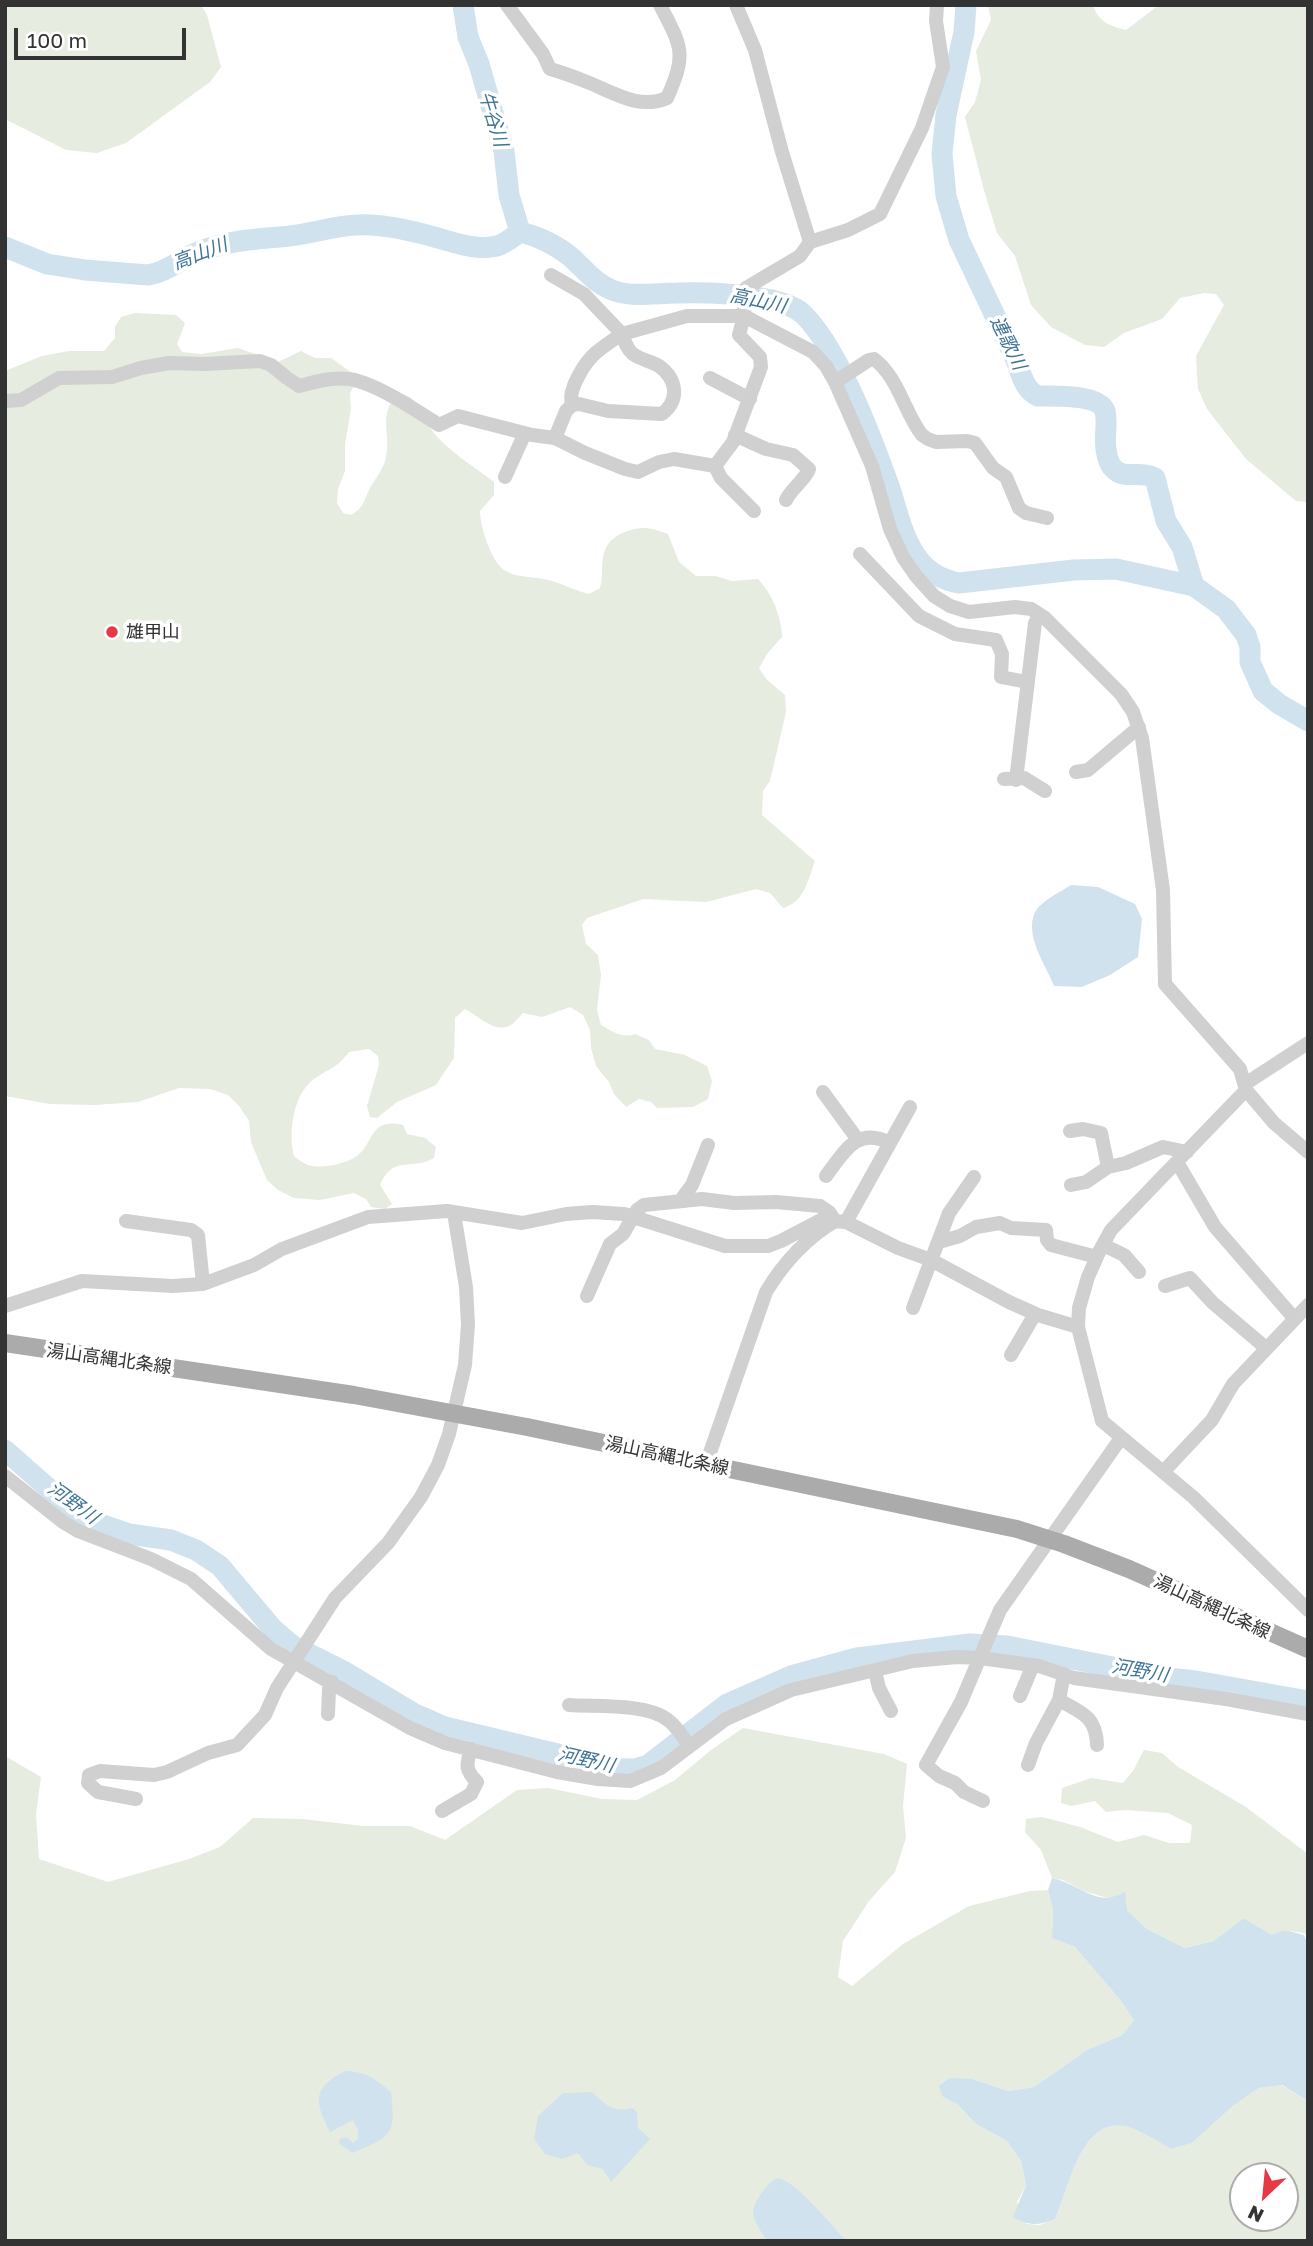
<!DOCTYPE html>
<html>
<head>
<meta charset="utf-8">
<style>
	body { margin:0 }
	#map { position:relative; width:1313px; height:2246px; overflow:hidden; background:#fff; font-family:"Golos Text",sans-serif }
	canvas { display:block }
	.frame { position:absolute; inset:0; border:7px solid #333; pointer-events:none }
	.north { position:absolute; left:1229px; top:2162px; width:70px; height:70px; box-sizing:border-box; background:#fff; border:2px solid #adadad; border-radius:50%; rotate:206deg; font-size:19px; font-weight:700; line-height:28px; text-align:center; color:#333 }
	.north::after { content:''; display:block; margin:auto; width:24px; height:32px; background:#e63946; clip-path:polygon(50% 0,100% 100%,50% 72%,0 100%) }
	.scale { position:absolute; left:14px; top:28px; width:172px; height:32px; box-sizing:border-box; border:4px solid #333; border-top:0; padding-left:9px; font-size:21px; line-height:24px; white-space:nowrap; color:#333; -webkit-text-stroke:5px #fff; paint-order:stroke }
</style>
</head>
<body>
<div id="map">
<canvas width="1313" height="2246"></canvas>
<div class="frame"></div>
<div class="north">N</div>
<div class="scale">100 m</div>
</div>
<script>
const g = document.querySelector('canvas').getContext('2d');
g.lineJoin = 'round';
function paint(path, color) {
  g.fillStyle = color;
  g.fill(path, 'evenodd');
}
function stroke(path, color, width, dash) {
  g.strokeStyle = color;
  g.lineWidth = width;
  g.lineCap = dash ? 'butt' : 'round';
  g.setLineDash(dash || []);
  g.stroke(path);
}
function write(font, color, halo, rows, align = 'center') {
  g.font = font + ' "Golos Text","Noto Sans JP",sans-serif';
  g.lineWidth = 7;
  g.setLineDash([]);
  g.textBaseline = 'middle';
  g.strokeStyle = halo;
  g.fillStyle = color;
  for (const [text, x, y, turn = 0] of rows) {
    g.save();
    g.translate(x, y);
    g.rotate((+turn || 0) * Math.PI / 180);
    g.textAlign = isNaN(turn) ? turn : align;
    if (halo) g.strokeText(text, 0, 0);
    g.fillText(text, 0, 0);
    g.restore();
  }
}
paint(new Path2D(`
	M5,5H201L207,15L221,67L210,82L126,143L97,153L66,150L5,119Z
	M988,5H1093C1098,22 1110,26 1126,30L1159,5H1308V502L1296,501L1246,459L1207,409L1198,389L1196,356L1224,305L1216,294L1204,293L1180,298L1162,319L1124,333L1104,347L1085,345L1051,327L1031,305L1015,256L997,233L984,190L965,117L975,102L981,80L976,51L991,20Z
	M135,313L176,315L185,323L177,344L182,352L201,354L238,348L278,362L301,351L315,358H331L355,375L354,386L350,393L351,409L345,444V471L338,489L337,503L343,513L351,515C364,507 363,503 369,490C374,480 382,471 385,461C393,435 376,416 398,394C418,394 421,414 430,428C446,450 472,465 494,482V495L480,511C480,526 491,561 504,570C517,579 538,576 552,581C565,585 576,591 589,594L600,588C604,575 600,563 605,550C611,534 636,525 652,529C657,530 662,532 668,534L679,562L696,576H715L732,581L758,579C773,595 781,616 782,637L767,654L759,668L767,680L785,695L786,712L770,781L763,791L762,815L815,861C808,881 804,902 783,908L770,893L756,889L706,902L643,899L587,918L582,925L586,944L598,955L601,975L597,1010L601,1025C612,1031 622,1039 635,1034L649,1040L655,1049L685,1055L707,1066L712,1081L708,1099L693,1107L657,1108L651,1102L639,1099L626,1107L614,1094L609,1082L596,1066L591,1048L590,1030L583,1015L570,1007L542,1017L523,1013C519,1017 514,1024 509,1026C494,1033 477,1015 465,1009L455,1018L454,1058L436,1085L397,1102L377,1118L370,1117L367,1106L379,1065L378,1056L369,1049L349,1052C335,1070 331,1067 314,1079C293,1094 288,1133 294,1156C298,1159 303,1163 308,1165C321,1169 346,1164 357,1156C374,1144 369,1117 403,1125L407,1134L425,1138L436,1147L434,1158C413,1171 393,1154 380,1185L392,1204L385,1209L371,1207L366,1199L354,1193L320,1200L294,1198L278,1190L267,1180L251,1142L249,1121L239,1106L228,1095L210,1089L179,1088L138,1102L94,1105L50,1104L5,1096V371L42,356L69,351H104L115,338V327L121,317Z
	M743,1728L884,1754L907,1764L903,1806L906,1838L895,1872L869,1901L843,1941L838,1977L852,1986L903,1944L969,1906L1030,1891L1048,1890L1053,1909L1052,1938L1075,1947L1121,2001L1134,2020L1122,2035L1087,2050L1034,2087L1008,2091L973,2079L943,2097L957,2104L976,2124L1007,2141L1021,2161L1026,2185L1017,2202L1027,2224L1040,2225L1055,2219C1070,2188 1081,2111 1131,2128C1145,2133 1158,2142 1171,2149L1192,2143L1234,2105L1259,2088L1281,2085L1308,2101V2241H5V1756L41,1777L36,1814L39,1859L108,1882L189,1859L220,1847L253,1818L302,1819L363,1826H410L445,1840L517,1790L548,1788L602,1799L637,1800L675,1780L711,1750ZM1243,2176H1285V2218H1243Z
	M1144,1750L1162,1753L1178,1767L1246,1807L1308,1854V1934L1285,1930L1273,1936L1243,1918L1214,1941L1185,1948L1147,1929L1127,1910L1107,1898L1084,1891L1063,1880L1052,1878L1041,1850L1025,1832L1026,1819L1042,1817L1080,1827L1118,1842L1144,1835L1169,1843H1190L1192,1825L1168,1813L1125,1810L1106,1812L1095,1801L1071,1806L1061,1803L1062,1788L1091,1778L1123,1783L1133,1771Z`), '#e6ecdf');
paint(new Path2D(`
	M1071,885L1098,887L1135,904L1142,919L1138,957L1110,975L1082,987L1054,986C1046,965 1024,936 1035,912C1041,901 1060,892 1071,885Z
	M1052,1878C1070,1881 1091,1899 1108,1898C1113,1897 1120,1894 1125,1892L1127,1910L1147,1929L1185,1948L1214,1941L1243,1918L1272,1935L1285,1930L1304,1935L1308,1945V2101L1282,2085L1259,2088L1234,2105L1192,2143L1171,2149C1158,2142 1145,2133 1131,2128C1081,2111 1070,2188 1055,2219C1038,2226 1029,2226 1013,2217L1026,2185L1021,2161L1007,2141L976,2124L957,2104L943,2097L939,2086L950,2078L973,2079L1008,2091L1034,2087L1087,2050L1122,2035L1134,2020L1121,2001L1075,1947L1052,1938L1053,1909L1048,1890Z
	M345,2071C367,2072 374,2078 391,2092C396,2136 391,2137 352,2153L339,2143L340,2139L346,2137L353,2143L358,2139V2130L353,2120L330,2132C315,2101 311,2089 345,2071Z
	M592,2092C605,2105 614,2113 633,2108L637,2113L638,2128L650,2139L611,2182L603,2169L587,2165L578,2153L562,2159L545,2154L534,2139L538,2116L563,2093Z
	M778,2178C796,2181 832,2226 846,2241H767C756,2222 746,2215 761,2194C766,2187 769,2182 778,2178Z`), '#cfe2ee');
stroke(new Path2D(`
	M463,5L468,37L479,64L504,151L509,195L520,232
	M966,5L964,32L946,115L942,154L946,196L959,240L1016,360C1021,373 1024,390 1038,396C1053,396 1099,394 1105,411C1108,422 1104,437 1106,449C1107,456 1109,465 1114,469C1124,480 1142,470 1155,478L1166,521L1182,547L1194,586
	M5,247L47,264L85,270L148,275C168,272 183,257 201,251C228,241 253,239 280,237C311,235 340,223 371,225C386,226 403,229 419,233C443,238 472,252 497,246C505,244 513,237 520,232C538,236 558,246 572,258C587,272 597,286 618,292C636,297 658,293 677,293C709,292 740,293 772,300C783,303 797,307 805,316C840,352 872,438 889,486C898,512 902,538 919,560C929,573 943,580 959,583L1074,570L1116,569L1194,586L1226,609L1246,635L1250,647V662L1263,691L1279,704L1308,721
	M5,1450L73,1510L94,1522L129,1534L171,1540L196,1550L220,1566L273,1629L293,1646L345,1672L413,1713L445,1727L620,1769H635L648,1765L727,1704L791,1676L857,1658L970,1644L1007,1646L1168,1678L1196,1681L1308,1701`), '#cfe2ee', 21);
stroke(new Path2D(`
	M507,5L543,54L550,69C561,72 572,76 582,80C610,90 637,111 667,98C687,54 682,47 660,5
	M736,5L755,50L782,152L810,242
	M551,275L584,294L622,334L687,316H744L813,352L826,366L835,382L872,466L890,529L903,557L916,576L934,596L950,606L969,612L1015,607L1031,609L1045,618L1121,694L1133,712L1142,738L1163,890L1165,984L1240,1069L1246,1090L1274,1123L1308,1152
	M710,378L750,399
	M835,382L869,360L874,359C899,378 904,412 922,435L928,439L936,442L967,441L975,443L993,468L1006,477L1019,508L1026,513L1047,518
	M5,401L21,400L59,378L112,377L141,368L169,363L205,364L260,361L271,365L287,378L299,386C318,381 340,375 358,381C383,388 417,411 439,425L458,416L532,435L555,438L585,453L625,469L638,472L659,462L674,459L715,466L733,442L761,367L760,357L739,335L744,316L746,288L800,256L810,242L848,230L880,214L922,128L943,67L936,21L937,5
	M735,435L766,449L793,455L809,469C805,480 792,488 786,500
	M555,438L566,411L572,405L579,404L608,411L662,414C680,400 677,379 659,366C651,361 641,360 633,354C627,349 625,342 622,334C597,351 588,355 575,383C572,391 570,395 572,405
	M715,466L721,478L754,511
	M505,477L525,433
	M860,554L919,616L955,634L996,640L1002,654L1001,677L1027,682
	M1076,772L1088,770L1139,727
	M1004,779L1024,778L1045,791
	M1016,780L1035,623L1040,615
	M1245,1084L1308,1043
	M1246,1090L1111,1230L1100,1250L1088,1277L1079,1308L1078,1327L1102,1421L1193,1497L1308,1610
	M823,1092L858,1140
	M1070,1131L1083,1129L1101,1133L1108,1167
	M1177,1162L1215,1227L1294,1318
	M826,1176C844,1152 857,1126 890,1143
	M1071,1185L1086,1182L1108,1167L1126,1163L1163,1147L1187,1152
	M681,1200L692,1185L708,1145
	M126,1221L191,1230L198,1235L203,1284
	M846,1222L910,1107
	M939,1242L960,1236L976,1227L1000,1223L1011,1228L1046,1230L1047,1240L1051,1245L1097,1257
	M1103,1245L1124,1255L1139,1272
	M1165,1286L1190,1278L1213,1303L1266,1348
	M587,1296L610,1244L623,1234L637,1210L644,1205L702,1199L734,1203L776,1202L820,1206L829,1212L835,1221C805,1239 784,1262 766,1292L706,1464
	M5,1306L82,1281L173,1286L203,1284L254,1265L282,1249L368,1217L447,1211L522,1223L566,1214L592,1212L624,1214L725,1246H768L781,1241L821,1220L846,1222L898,1248L931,1260L1009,1302L1038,1315L1078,1327
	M913,1308L949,1213L974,1177
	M1011,1355L1035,1314
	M1164,1471L1212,1420L1233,1384L1308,1305
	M5,1476L63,1522L78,1531L151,1559L191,1579L271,1649L410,1728L445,1743L557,1772L598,1779L630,1781L661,1768L726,1719L791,1690L913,1661L957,1657L980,1658L1039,1666L1074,1678L1226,1699L1308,1714
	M875,1671L879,1688L891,1711
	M1020,1696L1033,1665
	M1059,1700C1082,1713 1096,1716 1097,1745
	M569,1705C596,1707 646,1703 668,1720C676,1726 684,1738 689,1746
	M328,1714L329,1689L332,1682
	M1028,1765L1036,1743L1059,1700L1064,1674
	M136,1799L98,1792L88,1783L89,1775L100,1771L154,1775L167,1772L208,1753L237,1745L265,1715L277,1688L335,1598L388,1543L421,1497L438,1465L449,1434L465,1365L468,1324L466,1287L454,1213
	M983,1801L964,1792L955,1783L939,1776L926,1765L961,1702L1000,1610L1121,1438
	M442,1811L471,1794L477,1782C465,1770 466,1765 471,1749`), '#d0d0d0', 14);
stroke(new Path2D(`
	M5,1343L354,1395L527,1427L1017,1529L1064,1544L1129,1569L1308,1649`), '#ababab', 18);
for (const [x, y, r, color] of [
	[112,632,7,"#e63946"]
]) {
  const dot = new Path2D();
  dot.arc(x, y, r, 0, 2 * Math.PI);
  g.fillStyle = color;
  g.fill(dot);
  stroke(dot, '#fff', 2.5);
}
write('18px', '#333', '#fff', [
	["雄甲山",126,632]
], 'left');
write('18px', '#333', '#fff', [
	["湯山高縄北条線",109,1359,8],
	["湯山高縄北条線",667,1456,12],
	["湯山高縄北条線",1212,1607,25]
]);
write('italic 19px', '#3f7597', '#fff', [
	["牛谷川",493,119,73],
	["高山川",200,254,-21],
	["高山川",758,301,12],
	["連歌川",1008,343,64],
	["河野川",73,1503,36],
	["河野川",1140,1671,10],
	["河野川",586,1760,13]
]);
</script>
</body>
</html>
